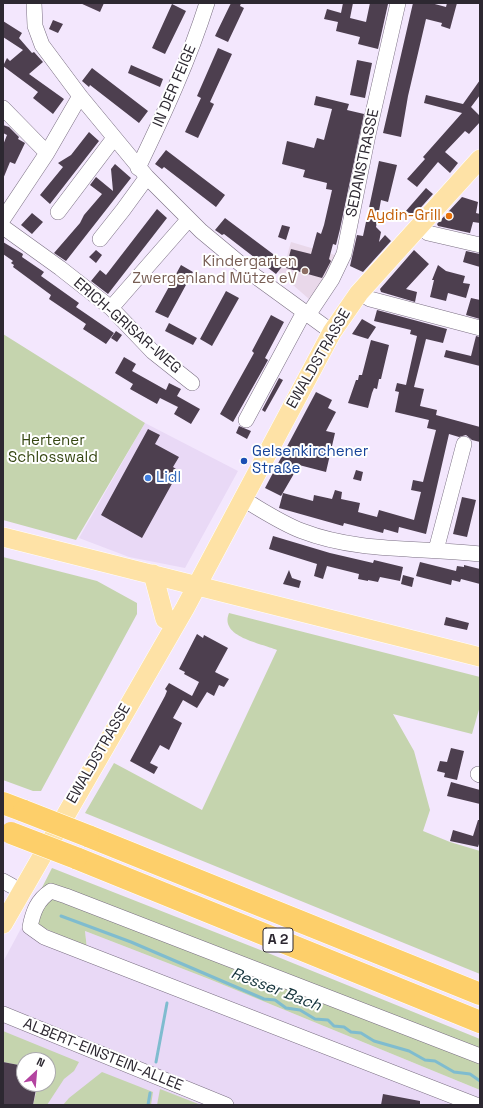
<!DOCTYPE html>
<html>
<head>
<meta charset="utf-8">
<style>
	body { margin:0 }
	#map { position:relative; width:483px; height:1108px; overflow:hidden; background:#f3e7fd; font-family:"Space Grotesk",sans-serif }
	canvas { display:block }
	.frame { position:absolute; inset:0; border:4px solid #2d2831; pointer-events:none }
	.north { position:absolute; left:16px; top:1052px; width:40px; height:40px; box-sizing:border-box; background:#fff; border:1px solid #aba9ad; border-radius:50%; rotate:26deg; font-size:11px; font-weight:700; line-height:16px; text-align:center; color:#2d2831 }
	.north::after { content:''; display:block; margin:auto; width:14px; height:18px; background:#b343a0; clip-path:polygon(50% 0,100% 100%,50% 72%,0 100%) }
</style>
</head>
<body>
<div id="map">
<canvas width="483" height="1108"></canvas>
<div class="frame"></div>
<div class="north">N</div>
</div>
<script>
const g = document.querySelector('canvas').getContext('2d');
g.lineJoin = 'round';
function paint(path, color) {
  g.fillStyle = color;
  g.fill(path, 'evenodd');
}
function stroke(path, color, width, dash) {
  g.strokeStyle = color;
  g.lineWidth = width;
  g.lineCap = dash ? 'butt' : 'round';
  g.setLineDash(dash || []);
  g.stroke(path);
}
function write(font, color, halo, rows, align = 'center') {
  g.font = font + ' "Space Grotesk",sans-serif';
  g.lineWidth = 4;
  g.setLineDash([]);
  g.textBaseline = 'middle';
  g.strokeStyle = halo;
  g.fillStyle = color;
  for (const [text, x, y, turn = 0] of rows) {
    g.save();
    g.translate(x, y);
    g.rotate((+turn || 0) * Math.PI / 180);
    g.textAlign = isNaN(turn) ? turn : align;
    if (halo) g.strokeText(text, 0, 0);
    g.fillText(text, 0, 0);
    g.restore();
  }
}
paint(new Path2D(`
	M145,423L238,471L185,568L129,557L79,538Z
	M26,919L87,948L85,931L209,979L480,1090V1105H3V962ZM24,1060H48V1084H24Z`), '#e9d9f6');
paint(new Path2D(`
	M291,242L335,255L332,269L309,299L278,272L285,263Z`), '#e9d8ea');
paint(new Path2D(`
	M3,334L145,423L76,540L3,520Z
	M3,557L97,581L137,603V614L41,791H33L3,780Z
	M229,613L480,677V706L472,734L393,714L414,751L430,810L423,831L450,842L480,851V974L85,813L114,763L202,810L277,650C261,643 219,637 229,613Z
	M52,868L268,953L480,1039V1090L209,979L85,931L87,949L26,919Z
	M3,1031L79,1062L74,1071L64,1079L47,1105H33L38,1084H48V1060H24V1066L3,1062Z
	M102,1072L153,1092L151,1105H63L69,1098Z
	M160,1089L201,1105H157Z`), '#c5d4ae');
stroke(new Path2D(`
	M61,916L131,942L264,999L275,1000L286,1008L300,1010L315,1019L328,1020L334,1026L344,1027L351,1032L361,1033L374,1041L409,1051L425,1060L435,1061L454,1072L470,1074L480,1081
	M156,1062L167,1003
	M148,1105L150,1093`), '#7fbccf', 3);
paint(new Path2D(`
	M80,3H104L100,12Z
	M231,3H241L240,6L244,8L228,42L215,36Z
	M343,3H353L350,18L366,22L370,3L388,4L378,49L358,44L360,37L336,31L338,22L324,19L327,9L341,13Z
	M413,3H431L446,7L447,3H457L450,29L441,26L442,23L426,19L408,96L401,137L383,133Z
	M172,4L186,11L165,54L152,48Z
	M53,20L63,24L58,33L49,29Z
	M3,21L22,33L19,38L32,53L34,52L43,62L29,74L64,99L53,114L33,98L38,92L3,66L7,58L10,61L23,50L3,37Z
	M218,48L232,54L210,102L214,104L198,138L185,132L201,98L197,96Z
	M357,60L372,63L365,98L350,95Z
	M131,65L163,79L160,87L128,73Z
	M92,68L148,111L139,123L90,85L89,87L82,81Z
	M480,80V95L471,107L480,116V122L469,134L465,131L445,152L458,163L450,173L438,162L417,187L407,179L425,159L423,157L462,113L424,103L426,95L463,104Z
	M316,96L349,104L347,110L364,114L340,229L336,245L333,244L329,259L331,261L322,278L286,268L291,249L311,254L317,232L321,234L324,225L332,190L326,189L327,183L303,177L305,170L282,164L287,141L314,148L317,138L324,140L332,109L314,105Z
	M3,125L9,127L19,137L18,139L25,143L15,164L10,162L3,179V145L7,135L3,133Z
	M89,132L99,141L50,204L40,195L63,167L58,163L71,155Z
	M166,150L225,195L216,207L164,167L162,169L155,164Z
	M379,161L397,165L388,202L381,200L376,227L381,232L379,242L385,235L391,241L363,272L350,266L357,235L363,236Z
	M115,164L131,178L66,261L54,253L80,223L84,215L102,194L90,185L96,177L113,191L111,169Z
	M426,188L433,194L415,214L405,212Z
	M462,197L478,202L476,213L480,214V223L473,222L470,233L438,226L437,224Z
	M157,209L167,218L108,294L91,281L100,270L106,275Z
	M32,213L43,222L32,234L21,225Z
	M225,218L285,263L276,274L224,234L222,235L215,230Z
	M282,225L290,227L286,240L278,237Z
	M3,242L23,254L22,257L44,272L41,276L79,303L76,307L114,333L106,344L83,329L86,324L49,299L51,295L13,267L14,265L11,263L13,261L3,254Z
	M96,250L102,255L96,263L89,257Z
	M414,250L429,264L406,289L417,292L415,302L381,292L380,289Z
	M466,251L480,254V267L463,262Z
	M181,265L193,272L168,318L155,312Z
	M438,265L446,271L465,276L463,283L470,284L466,298L448,293L446,301L430,297L434,280H432Z
	M226,291L239,298L212,346L200,339Z
	M471,298L480,300V319L466,315Z
	M377,310L447,329L443,343L426,339L414,387L424,389L420,406L437,410L436,415L480,427V442L472,440L466,435L459,437L449,434L426,534L399,527L398,533L384,529L383,533L344,523L343,526L279,508L283,493L313,501L314,495L332,499L335,490L342,492L341,499L360,503L358,512L377,517L379,510L414,520L421,492L411,490L413,480L423,482L436,430L427,428L429,420L395,412L399,392L395,391L397,383L406,385L417,336L410,334L411,330L374,321Z
	M271,315L284,322L265,358L268,360L263,369L233,422L220,414L254,353L252,351Z
	M362,319L376,327L368,339L352,334Z
	M169,323L197,338L193,345L165,331Z
	M116,331L122,335L117,342L111,338Z
	M476,336L480,337V366L444,357L446,350L471,356Z
	M371,340L389,345L381,379H379L377,389L374,388L372,393L368,408L348,403L356,380H358L359,375H362Z
	M124,357L136,364L132,371L166,390L169,383L181,389L177,396L200,409L191,424L174,414L178,407L160,398L157,404L130,389L133,384L115,373Z
	M279,378L283,380L265,412L262,410Z
	M316,392L332,400L328,408L336,412L326,431L335,433L326,472L299,465L281,496L265,488Z
	M239,426L251,431L247,439L236,433Z
	M148,429L160,435L155,444L179,457L173,467L179,471L142,538L101,515Z
	M356,470L363,472L361,481L353,479Z
	M462,497L476,500L467,537L453,534Z
	M273,536L330,553L373,563L374,560L403,567L400,581L380,577L378,582L368,580V581L358,579L359,574L327,566L323,579L314,576L317,564L269,549Z
	M420,562L456,571L457,566L464,567V565L480,569V584L461,579L460,582L452,580L451,585L416,576Z
	M289,570L292,578L301,581L299,588L283,584Z
	M403,575L414,578L412,587L401,584Z
	M446,617L469,623L467,630L444,625Z
	M197,634L203,638L204,635L228,648L215,672L229,679L224,687L219,685L214,696L207,692L197,708L183,700L173,718L182,723L169,750L160,745L150,763L158,767L154,774L130,761L165,696L167,691L165,689L169,683L192,696L199,682L184,674L185,672L179,669Z
	M451,748L464,751L457,780L444,777L445,773L437,771L440,761L447,762Z
	M451,782L480,790V804L447,796Z
	M478,820H480V841L478,847L450,841L453,830L473,836Z
	M3,1062L24,1066V1084H37L33,1105H3Z
	M383,1094L420,1101V1105H381Z`), '#4d3f4f');
const minor = new Path2D(`
	M34,3L35,26L42,45L80,96L147,177L201,231L255,276L332,332
	M3,108L47,153
	M138,168C164,114 189,60 207,3
	M58,212L114,138
	M3,219L47,153L80,96
	M419,226L428,233L480,245
	M3,227L60,268L111,308L153,352L192,383
	M100,239L123,210L147,177
	M359,293L370,299L480,328
	M111,308L188,220
	M308,315L332,279L344,254L368,135L398,3
	M246,420L304,312
	M243,499C262,510 281,523 302,531C359,553 421,547 480,554
	M436,550L464,444
	M478,774L480,775
	M3,881L12,886
	M3,1014L226,1105
	M476,1105L44,937L30,927C33,912 37,900 51,891L66,896L480,1056`);
const major = new Path2D(`
	M3,537L480,657
	M153,574L165,619
	M3,924L185,608L332,332L359,293L480,159`);
const highway = new Path2D(`
	M3,803L24,811
	M88,836L480,994
	M76,858L480,1022`);
stroke(minor, '#7a6f82', 16);
stroke(major, '#fff', 20);
stroke(highway, '#fff', 23);
stroke(minor, '#fff', 15);
stroke(major, '#fee2a6', 19);
stroke(highway, '#fdcf6a', 22);
const highwayBridge = new Path2D(`
	M24,811L88,836
	M11,833L76,858`);
stroke(highwayBridge, '#fff', 23, []);
stroke(highwayBridge, '#fdcf6a', 22);
for (const [x, y, r, color] of [
	[449,216,4,"#e8710a"],
	[305,271,4,"#8d6e63"],
	[244,461,4,"#1a4fb4"],
	[148,478,4,"#3f7fe0"]
]) {
  const dot = new Path2D();
  dot.arc(x, y, r, 0, 2 * Math.PI);
  g.fillStyle = color;
  g.fill(dot);
  stroke(dot, '#fff', 1.5);
}
for (const [x, y, w] of [
	[278,940,30]
]) {
  const box = new Path2D();
  box.roundRect(x - w / 2, y - 12, w, 24, 3);
  g.fillStyle = '#fff';
  g.fill(box);
  stroke(box, '#2d2831', 1);
}
write('bold 14px', '#2d2831', null, [
	["A 2",278,940]
]);
write('15px', '#2d2831', '#fff', [
	["IN DER FEIGE",175,86,-67],
	["SEDANSTRASSE",363,163,-78],
	["ERICH-GRISAR-WEG",127,326,41],
	["EWALDSTRASSE",319,359,-60],
	["EWALDSTRASSE",99,754,-60],
	["ALBERT-EINSTEIN-ALLEE",103,1055,22]
]);
write('15px', '#c56008', '#fff', [
	["Aydin-Grill",441,216]
], 'right');
write('15px', '#785e54', '#fff', [
	["Kindergarten",297,262],
	["Zwergenland Mütze eV",297,279]
], 'right');
write('15px', '#364712', '#fff', [
	["Hertener",53,441],
	["Schlosswald",53,458]
]);
write('15px', '#164399', '#fff', [
	["Gelsenkirchener",252,452],
	["Straße",252,469]
], 'left');
write('15px', '#366cbe', '#fff', [
	["Lidl",156,478]
], 'left');
write('italic 16px', '#13323a', '#fff', [
	["Resser Bach",276,990,21]
]);
</script>
</body>
</html>
